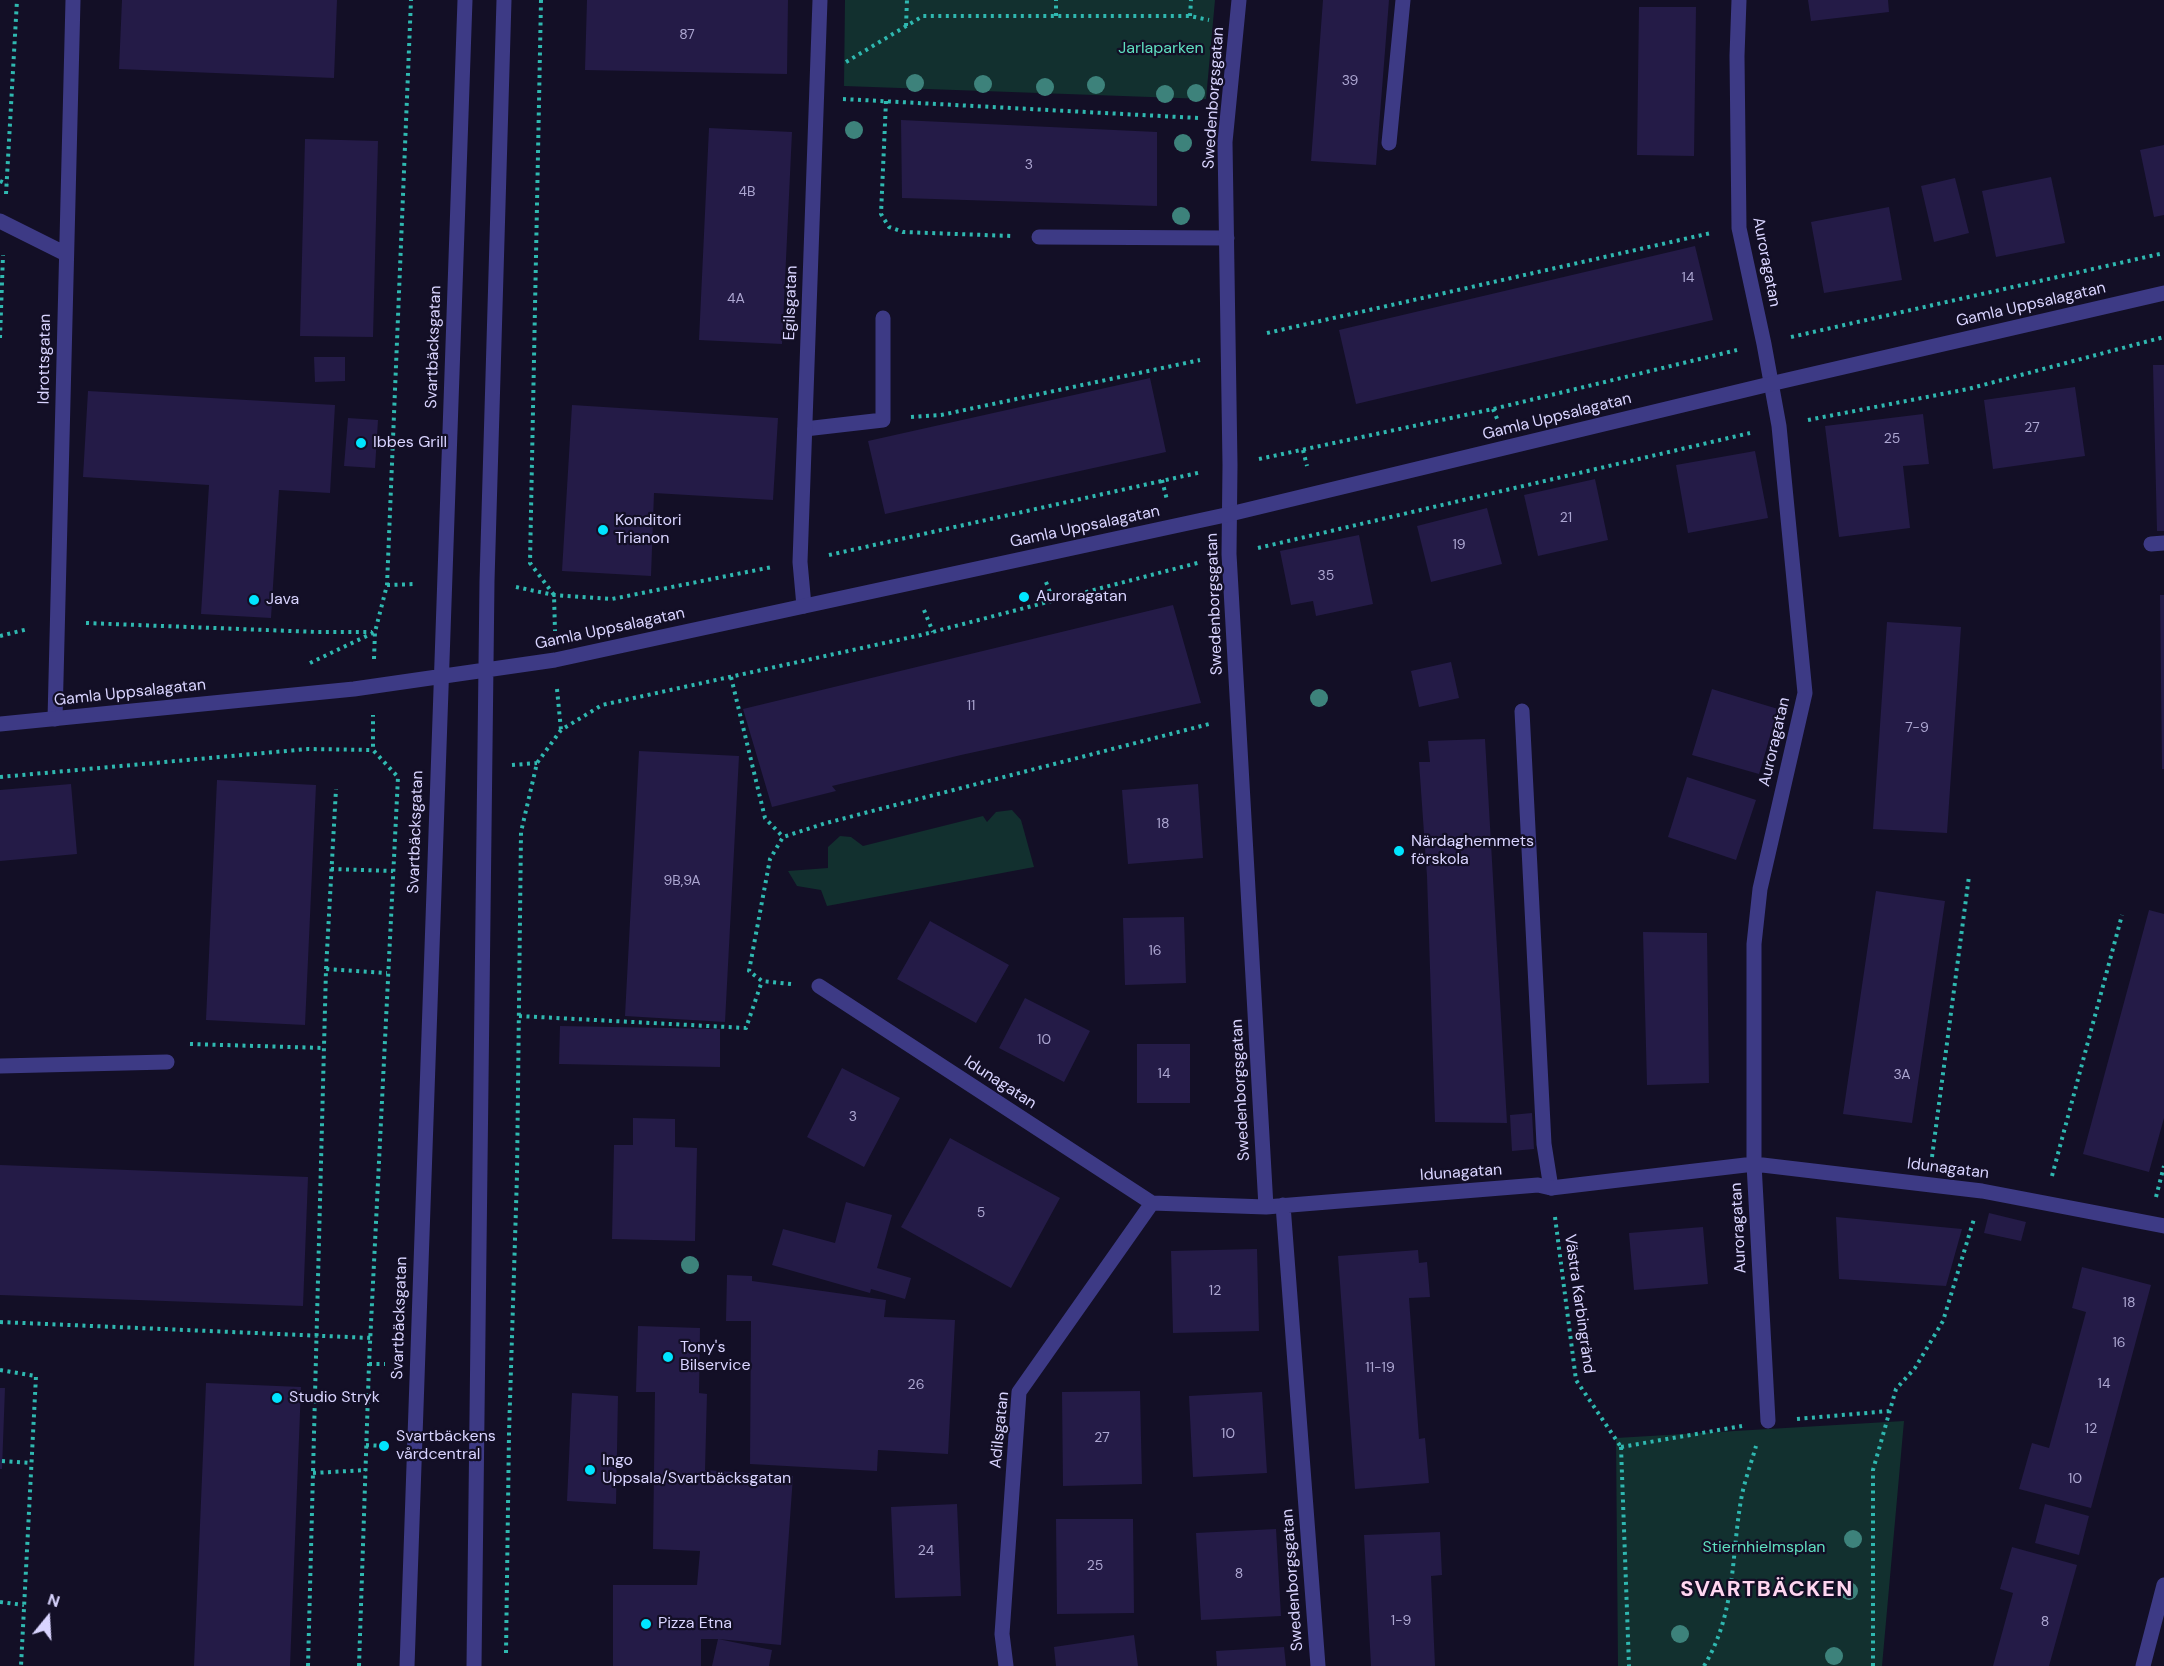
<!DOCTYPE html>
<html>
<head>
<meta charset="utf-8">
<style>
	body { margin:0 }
	#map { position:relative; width:2164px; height:1666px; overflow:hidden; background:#130f26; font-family:"DM Sans",sans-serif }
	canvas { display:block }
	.north { position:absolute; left:18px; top:1588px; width:60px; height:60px; -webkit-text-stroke:4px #130f26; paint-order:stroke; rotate:18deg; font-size:16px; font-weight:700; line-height:24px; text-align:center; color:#d9d4ff }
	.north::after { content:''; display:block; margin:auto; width:21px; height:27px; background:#d9d4ff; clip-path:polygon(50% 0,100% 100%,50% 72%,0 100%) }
</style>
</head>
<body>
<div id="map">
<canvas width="2164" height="1666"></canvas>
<div class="north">N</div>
</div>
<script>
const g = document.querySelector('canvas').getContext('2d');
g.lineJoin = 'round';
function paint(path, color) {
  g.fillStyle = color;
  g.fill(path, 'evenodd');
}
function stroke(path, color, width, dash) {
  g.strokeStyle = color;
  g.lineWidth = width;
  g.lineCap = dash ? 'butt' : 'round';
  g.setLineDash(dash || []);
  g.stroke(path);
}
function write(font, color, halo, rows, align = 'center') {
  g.font = font + ' "DM Sans",sans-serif';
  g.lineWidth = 4.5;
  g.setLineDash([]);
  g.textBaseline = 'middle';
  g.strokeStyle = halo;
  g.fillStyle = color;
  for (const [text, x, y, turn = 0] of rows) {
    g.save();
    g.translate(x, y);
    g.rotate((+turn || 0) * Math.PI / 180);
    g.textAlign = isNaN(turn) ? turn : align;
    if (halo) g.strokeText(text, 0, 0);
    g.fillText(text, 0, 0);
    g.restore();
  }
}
paint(new Path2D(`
	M845,0H1215L1206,99L844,86Z
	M1012,810L1021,820L1034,867L827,906L821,890L797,886L788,871L828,868V847L840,836L851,837L863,846L983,816L987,822L996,812Z
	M1904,1421L1882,1666H1618L1616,1438Z`), '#12302f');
paint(new Path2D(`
	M122,0H337L334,78L119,69Z
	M587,0H788L787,74L585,70Z
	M1323,0H1389L1376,165L1311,161Z
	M1808,0H1888L1889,12L1811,21Z
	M1639,7H1696L1694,156L1637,155Z
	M901,120L1157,132V206L902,198Z
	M709,128L792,132L782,344L699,340Z
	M305,139L378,141L373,337L300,336Z
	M2164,145V215L2154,217L2140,150Z
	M2051,177L2065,243L1996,257L1982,191Z
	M1955,178L1969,233L1934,242L1921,186Z
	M1889,207L1902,280L1824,293L1811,222Z
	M1695,246L1713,320L1356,404L1339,330Z
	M314,357H345V381L315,382Z
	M2153,365H2164V531H2157Z
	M1150,378L1166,452L885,514L868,441Z
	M2075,387L2085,456L1993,469L1984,400Z
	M88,391L335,405L330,493L279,490L271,618L201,614L209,485L83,477Z
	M572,405L778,418L773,500L654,493L651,576L562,571Z
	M1923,414L1929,464L1903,466L1910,528L1839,537L1825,426Z
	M348,418L378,420L375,468L344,466Z
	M1755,451L1768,518L1688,533L1676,465Z
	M1595,479L1608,540L1538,556L1524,495Z
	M1487,508L1502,564L1431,582L1417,526Z
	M1359,535L1373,604L1316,616L1313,601L1291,605L1280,551Z
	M2160,595H2164V769H2162Z
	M1173,605L1201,703L961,755L832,786L836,791L772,807L743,709Z
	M1887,622L1961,627L1947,833L1873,829Z
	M1451,662L1459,698L1419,707L1411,671Z
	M1712,689L1778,709L1759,774L1692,755Z
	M1485,739L1507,1123L1435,1122L1427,876L1419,762H1430L1428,741Z
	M639,751L739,756L725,1022L625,1016Z
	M1687,777L1756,800L1736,860L1668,837Z
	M217,780L316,785L305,1025L206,1020Z
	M71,784L77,854L0,861V790Z
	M1198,784L1203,858L1128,864L1122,790Z
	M1876,891L1945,901L1912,1123L1843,1114Z
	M2149,910L2164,914V1118L2149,1172L2083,1154Z
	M1184,917L1186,983L1125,985L1123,918Z
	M930,921L1009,965L976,1023L897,979Z
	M1643,932L1707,933L1709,1083L1647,1085Z
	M1025,998L1090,1031L1064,1082L999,1048Z
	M560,1026L720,1029V1067L559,1064Z
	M1137,1044H1190V1103H1137Z
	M842,1068L900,1098L864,1167L807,1137Z
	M1532,1113L1534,1149L1512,1151L1510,1115Z
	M633,1118L675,1119V1147L697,1148L695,1241L612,1239L614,1145H633Z
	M950,1138L1060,1198L1011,1288L901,1227Z
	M0,1165L308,1177L303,1306L0,1295Z
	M846,1202L892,1215L877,1268L911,1278L905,1299L871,1289L870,1293L772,1265L783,1229L835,1243Z
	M1989,1213L2026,1222L2021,1241L1984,1233Z
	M1836,1217L1962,1229L1946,1286L1839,1279Z
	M1703,1227L1708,1284L1634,1290L1629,1233Z
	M1257,1249L1259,1331L1173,1333L1171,1251Z
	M1418,1250L1419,1263L1427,1262L1430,1297L1409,1298L1419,1439L1425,1438L1429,1483L1355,1489L1338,1256Z
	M2082,1267L2151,1285L2091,1508L2019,1489L2032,1443L2049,1448L2086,1312L2072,1308Z
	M727,1275L752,1276V1281L886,1300L884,1317L955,1320L948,1454L878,1450L877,1471L750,1464L751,1321H726Z
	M638,1326L700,1328L699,1393L707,1394L705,1470L793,1476L781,1645L718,1639L772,1650L769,1666H712L718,1639H701V1666H613V1585H697L700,1551L653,1549L655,1392H636Z
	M206,1383L301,1387L290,1666H194Z
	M0,1388H5L2,1469H0Z
	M1140,1391L1142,1484L1063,1486L1062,1392Z
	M1262,1392L1267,1473L1193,1477L1189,1396Z
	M572,1393L618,1396L616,1504L567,1501Z
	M957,1504L961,1596L895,1598L891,1507Z
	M2045,1504L2089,1516L2079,1555L2035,1543Z
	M1056,1519H1133L1134,1613L1057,1614Z
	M1276,1529L1281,1616L1201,1620L1196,1533Z
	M1440,1532L1442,1575L1431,1576L1435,1666H1371L1364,1535Z
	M2012,1547L2077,1565L2049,1666H1993L2013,1593L2000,1589Z
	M1134,1635L1138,1666H1056L1054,1647Z
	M1284,1647L1286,1666H1217L1216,1651Z`), '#241b47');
stroke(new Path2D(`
	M541,0L530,563L554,595L555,631
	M1056,16V0
	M1190,16L1191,0
	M906,26L907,0
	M846,62L923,16H1190L1209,20
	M843,99L1198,118
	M886,101L881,214L889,227L903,232L1011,236
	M0,181L7,184
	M6,194L17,0
	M1267,333L1711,233
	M1791,337L2164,253
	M0,338L3,255
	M1493,409L1498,421
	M911,417L941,415L1200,360
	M1808,420L1968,389L2164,337
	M1303,450L1307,466
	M1259,459L1493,409L1737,350
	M1162,480L1167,500
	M1258,548L1750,433
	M829,555L1202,472
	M1046,582L1053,600
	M387,585L416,584
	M516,587L554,595L612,599L772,567
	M924,610L933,632
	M86,623L317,632H372
	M0,636L28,629
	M374,659L375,632L387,585L411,0
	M310,663L375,632
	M731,677L765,818L783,837
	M557,689L561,730
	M512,765L537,763
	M0,777L308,749L373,750
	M331,869L393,871
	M326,969L336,789
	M791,984L762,981L749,971L770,859L783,837L826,823L1209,724
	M519,1016L746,1028L762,981
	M190,1044L324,1048
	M1932,1157L1969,876
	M2052,1176L2122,915
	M2156,1197L2164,1166
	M1555,1217L1576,1380L1621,1447
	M0,1322L371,1338
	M369,1364H385
	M0,1370L36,1376L21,1666
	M1797,1419L1889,1411
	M366,1445L384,1446
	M1621,1447L1742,1426
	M1621,1447L1629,1666
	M2,1461L31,1463
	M313,1473L366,1470
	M0,1602L24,1605
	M506,1653L509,1433L517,1175L521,832L537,763L561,730L602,705L921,635L1201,562
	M308,1666L326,969L387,973
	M359,1666L369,1364L398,777L373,750V715
	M1704,1666C1736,1613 1731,1558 1741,1500C1744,1482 1751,1464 1756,1446
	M1873,1666V1470L1896,1389L1915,1368L1943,1321L1974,1219`), '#2fb8b0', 4, [3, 4.5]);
stroke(new Path2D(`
	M1389,143L1403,0
	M1039,237L1227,238
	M805,429L883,420V318
	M2151,544L2164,543
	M1522,711L1544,1144L1551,1188
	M0,1066L167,1062`), '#3d3a85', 15);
stroke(new Path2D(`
	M1239,0L1225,142L1230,465L1229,554L1266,1207
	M1739,0L1737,56L1739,228L1764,344L1779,426L1805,693L1760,889L1754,944V1164L1768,1421
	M0,221L66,254
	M804,606L800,562L820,0
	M55,719L73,0
	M819,986L1152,1203L1266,1207L1538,1185L1551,1188L1754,1164L1982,1191L2164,1226
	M1283,1205L1318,1666
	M1006,1666L1002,1634L1019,1392L1152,1203
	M2143,1666L2164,1585`), '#3d3a85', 15);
stroke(new Path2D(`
	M0,724L354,689L555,660L1230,514L1770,384L2164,293
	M407,1666L465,0
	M474,1666L487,581L504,0`), '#3d3a85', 15);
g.fillStyle = '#3d827b';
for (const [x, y] of [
	[915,83],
	[983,84],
	[1096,85],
	[1045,87],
	[1196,93],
	[1165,94],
	[854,130],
	[1183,143],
	[1181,216],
	[1319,698],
	[690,1265],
	[1853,1539],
	[1849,1591],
	[1680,1634],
	[1834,1656]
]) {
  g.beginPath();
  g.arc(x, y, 9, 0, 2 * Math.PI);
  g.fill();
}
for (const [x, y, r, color] of [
	[361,443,6,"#00e5ff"],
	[603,530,6,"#00e5ff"],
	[1024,597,6,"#00e5ff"],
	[254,600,6,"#00e5ff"],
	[1399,851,6,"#00e5ff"],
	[668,1357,6,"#00e5ff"],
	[277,1398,6,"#00e5ff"],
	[384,1446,6,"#00e5ff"],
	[590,1470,6,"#00e5ff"],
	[646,1624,6,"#00e5ff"]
]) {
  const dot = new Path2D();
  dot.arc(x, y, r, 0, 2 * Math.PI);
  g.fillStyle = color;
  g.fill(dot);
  stroke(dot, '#130f26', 2);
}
write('14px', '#aca6d1', null, [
	["87",687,35],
	["39",1350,81],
	["3",1029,165],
	["4B",747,192],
	["14",1688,278],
	["4A",736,299],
	["27",2032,428],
	["25",1892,439],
	["21",1566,518],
	["19",1459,545],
	["35",1326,576],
	["11",971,706],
	["7-9",1917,728],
	["18",1163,824],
	["9B,9A",682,881],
	["16",1155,951],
	["10",1044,1040],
	["14",1164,1074],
	["3A",1902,1075],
	["3",853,1117],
	["5",981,1213],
	["12",1215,1291],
	["18",2129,1303],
	["16",2119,1343],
	["11-19",1380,1368],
	["14",2104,1384],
	["26",916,1385],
	["12",2091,1429],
	["10",1228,1434],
	["27",1102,1438],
	["10",2075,1479],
	["24",926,1551],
	["25",1095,1566],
	["8",1239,1574],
	["1-9",1401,1621],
	["8",2045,1622]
]);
write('16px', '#5fe0c0', '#130f26', [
	["Jarlaparken",1161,49],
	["Stiernhielmsplan",1764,1548]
]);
write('16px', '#d9d4ff', '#130f26', [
	["Swedenborgsgatan",1214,98,-86],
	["Auroragatan",1766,262,79],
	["Egilsgatan",791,303,-88],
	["Gamla Uppsalagatan",2031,305,-13],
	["Svartbäcksgatan",434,347,-88],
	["Idrottsgatan",45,359,-89],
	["Gamla Uppsalagatan",1557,417,-14],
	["Gamla Uppsalagatan",1085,527,-12],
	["Swedenborgsgatan",1215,604,-92],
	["Gamla Uppsalagatan",610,629,-12],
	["Gamla Uppsalagatan",130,693,-6],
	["Auroragatan",1775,742,-77],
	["Svartbäcksgatan",416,832,-88],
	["Idunagatan",1000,1083,33],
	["Swedenborgsgatan",1241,1090,-93],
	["Idunagatan",1948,1169,7],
	["Idunagatan",1461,1173,-4],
	["Auroragatan",1739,1228,-93],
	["Västra Karbingränd",1579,1304,82],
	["Svartbäcksgatan",400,1318,-88],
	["Adilsgatan",1000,1430,-84],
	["Swedenborgsgatan",1293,1580,-94]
]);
write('16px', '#d9d4ff', '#130f26', [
	["Ibbes Grill",373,443],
	["Konditori",615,521],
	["Trianon",615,539],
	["Auroragatan",1036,597],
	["Java",266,600],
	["Närdaghemmets",1411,842],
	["förskola",1411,860],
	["Tony's",680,1348],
	["Bilservice",680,1366],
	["Studio Stryk",289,1398],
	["Svartbäckens",396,1437],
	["vårdcentral",396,1455],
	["Ingo",602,1461],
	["Uppsala/Svartbäcksgatan",602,1479],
	["Pizza Etna",658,1624]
], 'left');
g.letterSpacing = '1.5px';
write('bold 22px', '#ffd6f0', '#130f26', [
	["SVARTBÄCKEN",1767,1590]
]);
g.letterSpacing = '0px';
</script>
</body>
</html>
